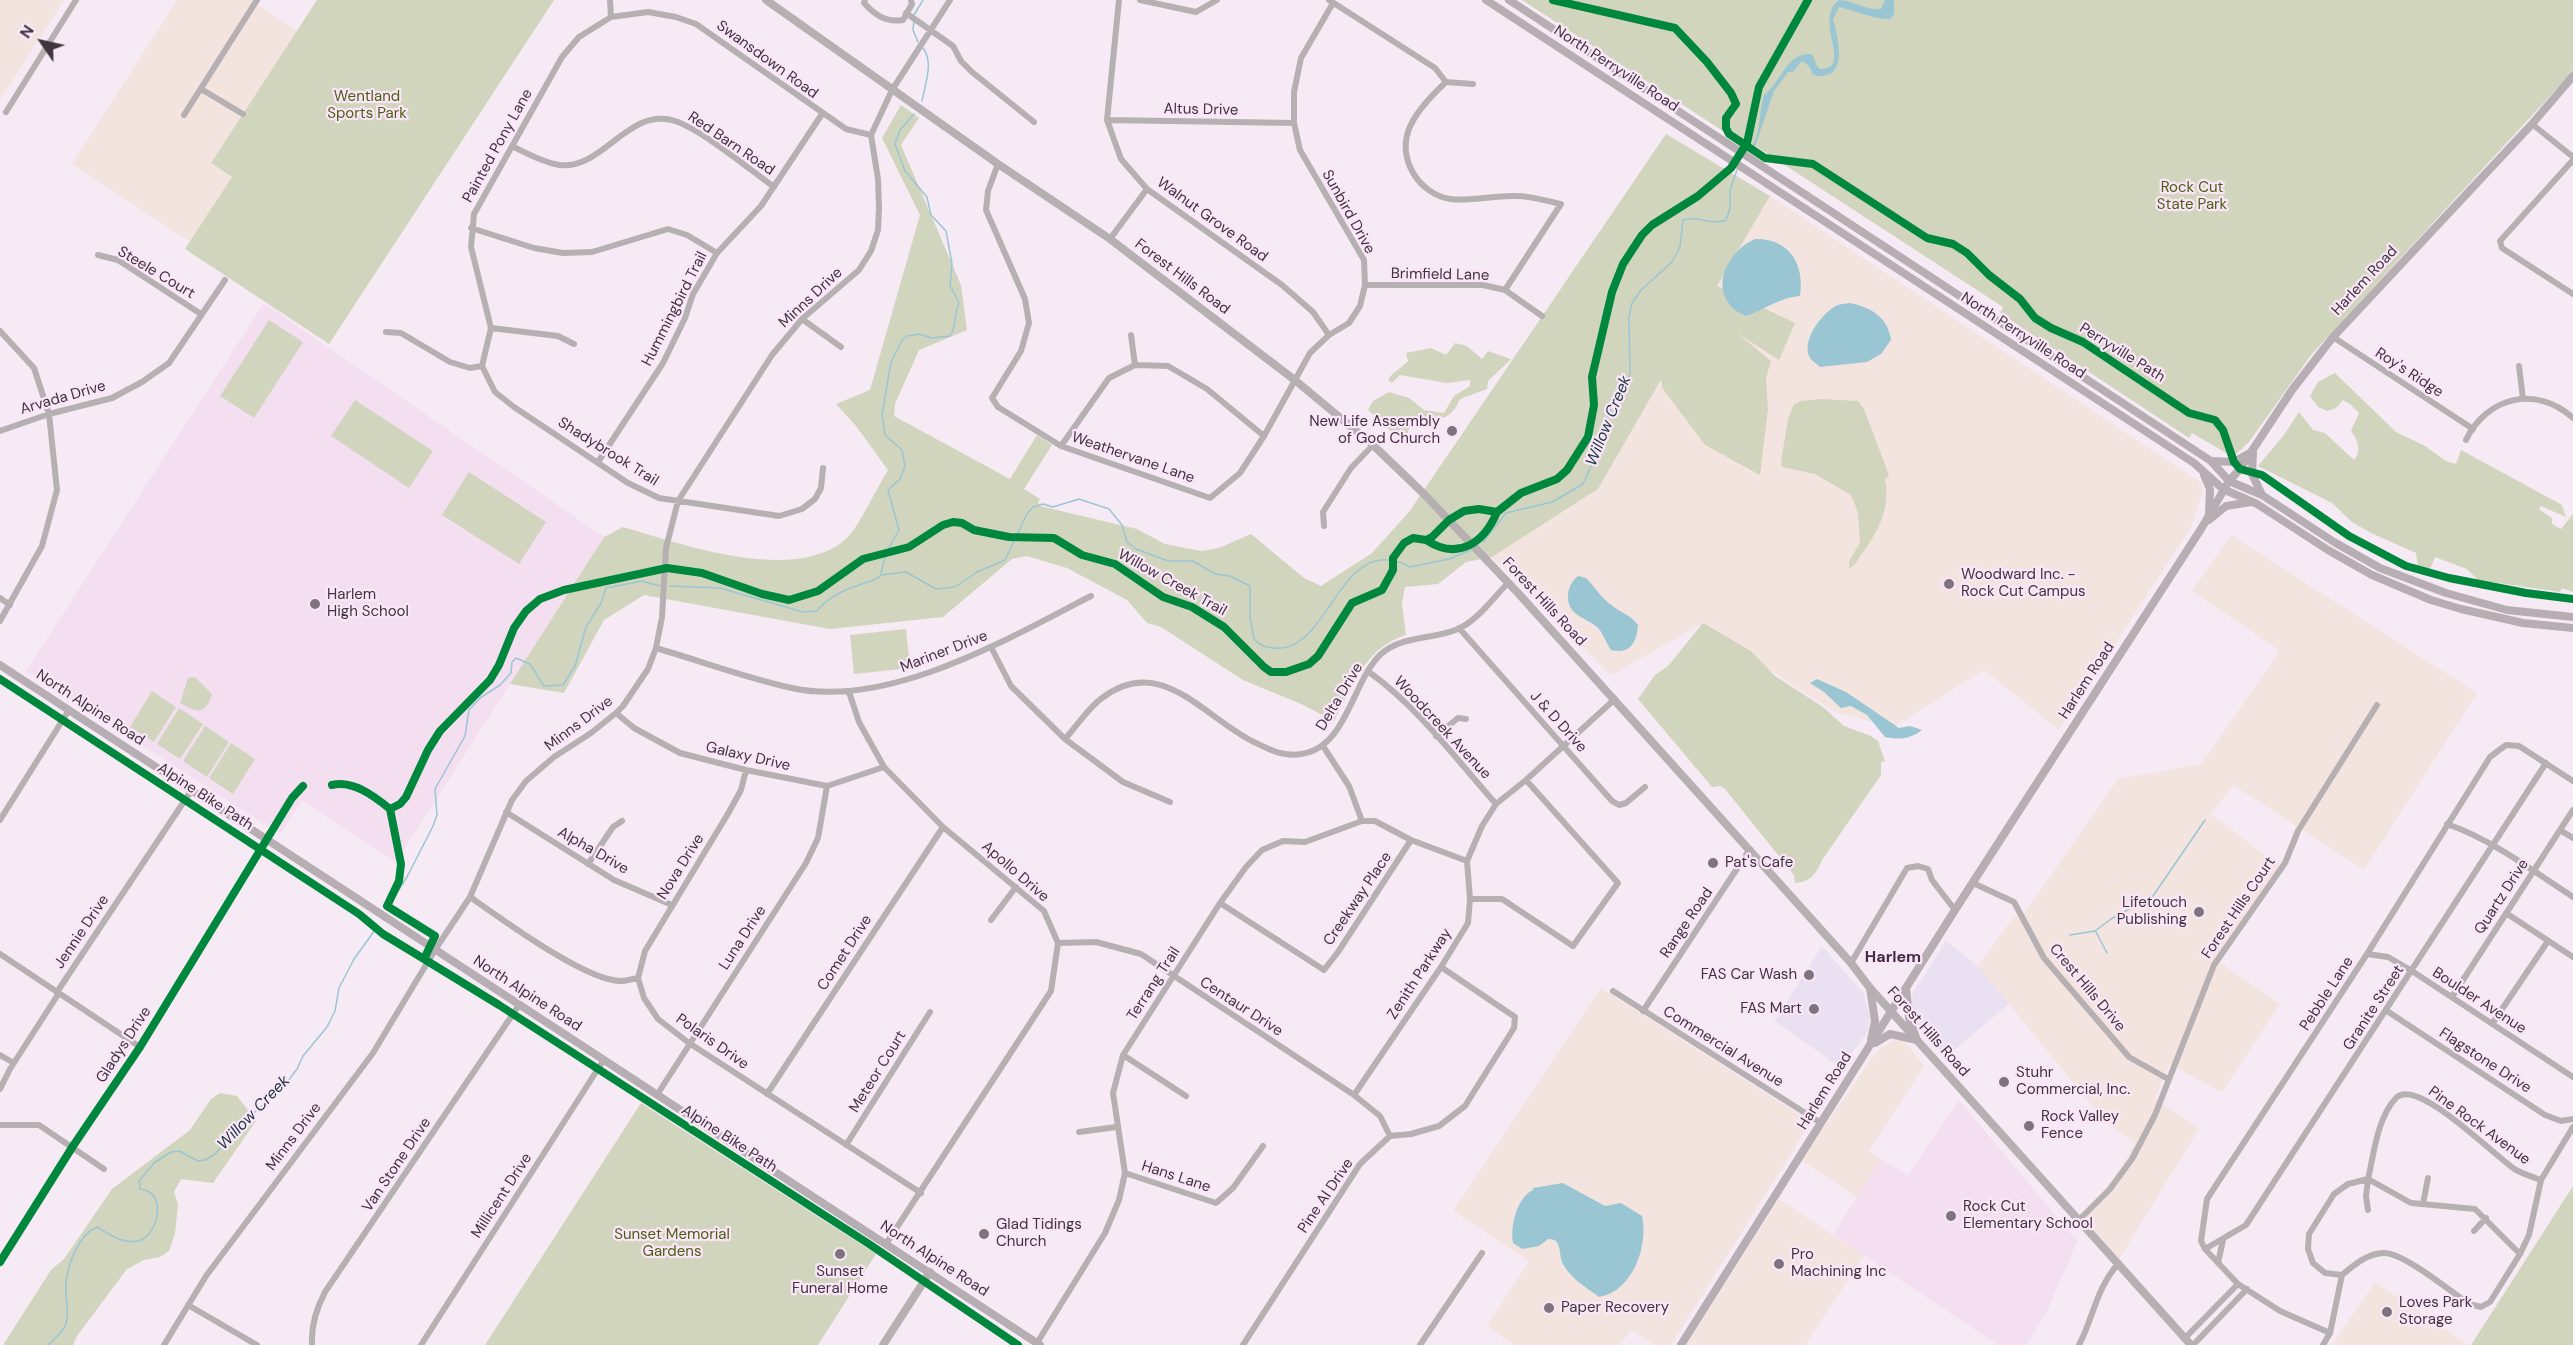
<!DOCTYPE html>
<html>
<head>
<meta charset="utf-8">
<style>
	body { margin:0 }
	#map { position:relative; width:2573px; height:1345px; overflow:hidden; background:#f6eaf4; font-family:"DM Sans",sans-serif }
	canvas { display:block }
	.north { position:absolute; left:12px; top:12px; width:60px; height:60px; -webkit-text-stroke:4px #fbe5f8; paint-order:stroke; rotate:304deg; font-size:16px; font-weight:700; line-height:24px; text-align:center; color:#3e353d }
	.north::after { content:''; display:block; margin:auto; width:21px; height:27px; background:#3e353d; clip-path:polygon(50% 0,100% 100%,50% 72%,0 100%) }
</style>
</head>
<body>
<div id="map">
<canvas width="2573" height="1345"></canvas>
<div class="north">N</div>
</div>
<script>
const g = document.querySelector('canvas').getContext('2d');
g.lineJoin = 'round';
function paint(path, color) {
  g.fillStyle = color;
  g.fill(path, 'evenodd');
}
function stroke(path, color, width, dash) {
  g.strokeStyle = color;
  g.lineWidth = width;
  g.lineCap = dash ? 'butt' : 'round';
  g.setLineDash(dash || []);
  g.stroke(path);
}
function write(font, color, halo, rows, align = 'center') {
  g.font = font + ' "DM Sans",sans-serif';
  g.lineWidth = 4.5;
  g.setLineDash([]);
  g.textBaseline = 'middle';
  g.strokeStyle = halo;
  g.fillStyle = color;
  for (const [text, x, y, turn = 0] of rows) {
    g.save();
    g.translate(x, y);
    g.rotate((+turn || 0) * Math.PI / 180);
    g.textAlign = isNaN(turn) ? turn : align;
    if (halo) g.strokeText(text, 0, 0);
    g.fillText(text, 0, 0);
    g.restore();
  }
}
paint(new Path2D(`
	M1946,941L1978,966L2009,1004L1946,1057L1919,1028L1914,1018L1910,1004L1913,993Z
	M1822,946L1863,993L1870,1016L1868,1031L1841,1068L1775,1021Z`), '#e9e0f1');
paint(new Path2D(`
	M0,0H64L0,100Z
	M177,0H260L258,5L297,31L211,163L232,177L191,243L72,164Z
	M1770,196L2201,483L2203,491L2190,529L2059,730L1984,670L1893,727L1835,712L1700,625L1611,675L1492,557L1598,489Z
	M2231,535L2477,693L2364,870L2233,785L2211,814L2279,866L2215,959L2280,1004L2222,1092L2169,1064L2155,1098L2199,1129L2119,1259L2081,1215L2105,1189L2126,1160L2135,1142L2107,1124L1978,966L2012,919L2026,911L2118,779L2201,764L2280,651L2192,591Z
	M1601,988L1811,1122L1671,1345H1654L1631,1330L1620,1345H1514L1487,1326L1529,1261L1453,1211Z
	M1898,1039L1905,1041L1924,1066L1869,1151L1881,1159L1857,1197L1801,1160L1872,1058L1882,1047Z
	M1779,1199L1864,1256L1805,1345H1686Z
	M2375,1282L2469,1345H2332Z`), '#f4e4e0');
paint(new Path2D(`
	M264,303L604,537L396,862L302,801L280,834L26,671Z
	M1959,1100L2077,1241L2046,1314L2026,1345H1998L1833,1235L1881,1159L1908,1175Z`), '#f4dff1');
paint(new Path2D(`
	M317,0H554L329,344L185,249L232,177L211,163Z
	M1522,0H2573V71L2311,355L2249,442L2233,457L2192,433L2189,438L2000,313L2003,307L1754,145L1752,147L1731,132L1729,135Z
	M901,105L919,118L901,145L961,285L967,330L919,350L895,404L894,416L1010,479L1037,435L1052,445L1024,489L1040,499L1038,503L1040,506L1137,529L1165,544L1201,551L1219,548L1251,534L1304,578L1321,586L1372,553L1409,512L1666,134L1770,196L1717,286L1795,323L1779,360L1737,333L1771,361L1766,378L1768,409L1760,475L1705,445L1663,389L1661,380L1598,489L1492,557L1466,562L1438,584L1405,587L1402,603L1406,635C1365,647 1353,686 1334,721L1301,704L1243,680L1161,627L1147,623L1127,600L1067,568L1027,556L1012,559L943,617L830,629L644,595L604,620L564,693L510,684L604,537L623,527C681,544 798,586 848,537C859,526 878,486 888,470L856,426L836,404L870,390L920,215L882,138Z
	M269,320L303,342L254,418L220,396Z
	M1455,343L1467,346L1482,359L1488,351L1511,359L1488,381L1487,389L1460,399C1449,424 1437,419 1413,418L1404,443L1368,410L1373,401L1389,392L1409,398L1424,410L1444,413L1454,396L1470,386V380L1447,383L1400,375L1392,383L1388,380C1393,371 1401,369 1408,361L1406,353L1431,348L1446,355Z
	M2335,373L2396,432L2425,446L2446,461L2456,464L2461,450L2562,505L2566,517L2541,506L2539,509L2552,518V524L2561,529L2573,514V592L2562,588L2560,592L2478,580L2467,569L2435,557L2430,569L2418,567L2416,553L2371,533L2352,522L2332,503L2258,466L2284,435L2299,412L2313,430L2325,433L2354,460C2362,450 2358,441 2351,431L2359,413L2350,404L2343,400L2336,408L2327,411L2318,407L2310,396L2318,382Z
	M1821,399L1858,401L1864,409L1889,475L1885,480C1892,513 1873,538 1855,564L1849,569V562L1860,542L1858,513L1851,495L1815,474L1782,467L1781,462L1788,419L1794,404L1801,401Z
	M355,400L433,451L409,488L331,436Z
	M469,472L546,522L519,564L442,515Z
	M1703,623L1751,651L1775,676L1823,707L1844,726L1871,736L1878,741L1885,761L1881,762V775L1822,860C1816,874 1811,882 1795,883L1794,875L1725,789L1720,786L1712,787L1638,699L1655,675L1668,666Z
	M906,629L910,668L854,674L850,635Z
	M195,677L212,694C206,716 196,712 180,703L188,678Z
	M152,691L176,707L154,742L130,727Z
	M179,708L203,724L180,759L157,744Z
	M205,726L229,742L207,777L183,761Z
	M231,743L255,759L233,794L209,778Z
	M220,1093L237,1096L256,1121L213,1183L181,1179L174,1192L178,1204L175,1234L169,1251L160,1257L144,1260L127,1269L77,1336L73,1345H3L51,1270L64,1259L112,1189L190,1130L211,1099Z
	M641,1103L876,1254L818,1345H485Z
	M2573,1186V1345H2471Z`), '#d1d5be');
paint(new Path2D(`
	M1839,0C1853,0 1866,11 1881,9L1885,0H1894V14L1890,19C1871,19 1857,11 1839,7L1833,19C1839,40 1849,83 1813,75L1809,66L1802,61L1793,72H1788L1774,91L1754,149L1752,147C1761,132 1759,111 1764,95C1781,83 1786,52 1812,54L1817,66L1820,69C1855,69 1812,21 1839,0Z
	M1755,239C1789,238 1805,264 1800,296C1780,297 1764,310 1746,316C1740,313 1733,310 1730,305C1711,282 1731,249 1755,239Z
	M1849,303C1871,307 1888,317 1891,340L1881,354L1867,362L1820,367C1816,363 1811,361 1809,356C1802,340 1821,315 1834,307C1838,304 1844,304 1849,303Z
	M1578,576L1586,578C1595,587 1602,599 1614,607C1623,614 1631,615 1638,625C1637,642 1630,655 1611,650C1606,643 1603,632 1596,626C1584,617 1568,615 1568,597C1568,588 1571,582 1578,576Z
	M1817,679L1846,692L1899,728L1910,726L1922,730C1911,739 1899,740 1885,737L1867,715L1851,706L1841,708L1824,692L1810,683Z
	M1563,1183L1605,1206L1621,1203L1642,1216C1649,1246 1632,1292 1599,1297C1587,1288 1570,1278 1563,1264C1558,1255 1563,1238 1548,1239L1539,1246L1522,1249L1513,1243C1510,1227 1517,1197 1533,1190V1188Z`), '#9ac6d4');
stroke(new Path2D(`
	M914,15L923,0
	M914,21L913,30L918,42
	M922,101C925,84 934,62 923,48
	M1483,542L1506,513L1552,502L1583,484C1588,474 1609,422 1608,415L1630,375L1629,317L1632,303L1641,290L1672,262L1680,247L1683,220C1699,215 1709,226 1726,220L1730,208V190L1737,170
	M887,551L899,530L888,490L900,479L905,466L902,450L885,435L882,415L891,362L903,339L907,336L919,334L932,338L950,336C956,328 954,315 959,303L950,285L952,264L946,231L931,215L927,197L905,171L895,144L900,130L914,114
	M881,573L886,554
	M670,586L720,588L803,612L817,611C826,599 844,590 859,585C866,582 876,581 881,575L906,572L936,589L955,587L977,572L1005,560L1027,514L1033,507L1043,504L1053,507L1079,499L1109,509L1122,525L1127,542L1136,549L1168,561H1193L1215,574L1230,576L1250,586V617L1254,639C1260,646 1266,647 1274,648C1330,655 1340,528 1410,567L1449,559L1471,550
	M390,904L407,877L433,826L437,815L435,789L465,736L469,710L480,698L500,685L511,673L512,662L516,658L530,664L544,686L563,685L575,666L586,627L601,603L606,588L642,581L660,586
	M2096,932L2107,953
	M2070,935L2095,931L2111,919L2153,896L2205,820
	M48,1345C54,1339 63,1332 66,1324C70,1311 64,1295 66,1282C68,1264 79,1234 97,1227C109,1234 125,1246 141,1240C156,1234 165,1202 149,1192C147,1190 143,1190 140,1189L139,1181L154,1163L171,1152L179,1151L198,1161L205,1160L215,1154L257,1110L282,1089L297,1069L303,1056L327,1027L335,1011L339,988L354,959L375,930`), '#9ac6d4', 1.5);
stroke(new Path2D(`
	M610,0L611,17
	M865,0L864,3C875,15 886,23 903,20L912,4L911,0
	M1119,0L1107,120L1121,159L1147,189L1282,285L1313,312L1329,335
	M1140,0L1196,12L1217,0
	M1329,0L1435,68L1446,82L1473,84
	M906,13L953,46L961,61L972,72L1034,122
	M1446,82C1432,95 1416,111 1409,129C1397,159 1419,194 1450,199C1471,202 1495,195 1516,196C1531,196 1547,201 1561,204L1505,290
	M201,89L243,114
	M6,112L76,0
	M184,115L257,0
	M1107,120L1294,123
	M2532,124L2573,157
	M512,146C526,153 542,162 559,165C604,170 628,106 675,121C702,130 749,169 774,187
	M2573,160L2500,241L2502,248L2573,294
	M998,164L988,191L986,210L1025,299L1029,323L1021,351L992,398L998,407L1061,446L1210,498L1240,473L1264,436L1310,353L1329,335L1349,323L1360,306L1365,285L1364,260L1300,150L1294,123V92L1301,58L1333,3
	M471,228L534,248L563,253L592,252L668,229L687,235L717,253
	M1110,239L1147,189
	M98,255L118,260L201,314
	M1365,285H1483L1505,290L1542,316
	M802,319L841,347
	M491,328L558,336L574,344
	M0,331L34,368L49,414L57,490L42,546L0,621
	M386,332L401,333L450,362L470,368L482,366
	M1131,335L1135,365
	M2333,337L2473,429
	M482,366L491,328L471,247L474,214L562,57L579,37L611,17L648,12L676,17L696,24L846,129L871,135
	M482,366L495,392L514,407L628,483L659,498L779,516L802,509L815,499L821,488L823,468
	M2519,366L2523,399
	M0,431L49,414L112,398L142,382L169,363L225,280
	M2466,440C2487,396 2537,385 2573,418
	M1061,446L1109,378L1135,365L1168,366L1207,389L1264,436
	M598,462L663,363L685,318L693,294L717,253L761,206L822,114
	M1324,526L1323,512L1351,468L1373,445
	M0,598L10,605
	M1459,628L1612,801L1619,805L1626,803L1645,787
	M991,647L1011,686L1065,739L1123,782L1170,802
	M656,648C701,661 746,678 792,688C889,709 1007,639 1091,596
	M1369,672C1418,707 1456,759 1496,804
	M849,692L859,722L884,767L943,827L1044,911L1058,943L1051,991L886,1244
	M616,713L634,728L680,753L746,770L827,786L884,767
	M1436,736L1458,718L1466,719
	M1065,739C1077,726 1088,708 1102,698C1161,653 1203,717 1254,742C1270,750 1283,757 1301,754C1347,748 1352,681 1381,654C1402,635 1433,640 1458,629C1478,620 1493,598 1508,583
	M1323,746L1349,786L1362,821
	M746,770L741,790L729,812L645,951L638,978L644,998L658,1019L689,1043L921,1193
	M506,812L614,880L672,905
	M0,820L69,710
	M2447,824C2493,840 2533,871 2573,897
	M2560,830L2573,838
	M588,864L613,827L622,821
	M1973,883L2014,902L2044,958L2117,1043L2129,1057L2168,1079
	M470,897C502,919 584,980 620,981C626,981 632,979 638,978
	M1470,899H1502L1573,946L1618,883L1526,780
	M1220,903L1324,970L1338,952L1411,840
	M2506,913L2573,957
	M991,920L1016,887
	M1058,943L1096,942L1141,954L1354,1095L1380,1116L1390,1136
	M0,954L140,1047
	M2367,954L2388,957L2412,971L2573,1077
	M1851,963L1907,868L1918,866L1928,869L1932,880L1955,910
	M1613,991L1821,1123
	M2452,997L2573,810
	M1643,1011L1750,849
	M2387,1011L2545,1115L2561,1121L2573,1119
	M2492,1024L2548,941
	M0,1055L14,1063
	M1123,1055L1186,1096
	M0,1089L10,1069L57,996V992L191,791
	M767,1094L943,827
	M657,1095L806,863L818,838L827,786
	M1354,1095L1441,967L1468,923L1470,899L1467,861L1482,826L1496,804L1526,780L1615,699
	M0,1125H39L104,1169
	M1079,1132L1116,1127
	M846,1145L930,1012
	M1125,1173L1216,1203L1233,1188L1263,1146
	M2423,1204L2428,1178
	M2368,1210L2366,1196L2368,1179L2411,1203L2475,1209L2520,1254
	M2078,1221L2110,1189L2132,1159L2155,1115L2214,965L2285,863L2298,831L2377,705
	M2474,1231L2486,1218
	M2205,1249L2246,1225L2546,763
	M0,1262L73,1146L140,1047L292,798
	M2218,1263L2223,1240
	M2342,1275L2325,1273L2313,1263L2308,1249L2309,1234L2334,1194L2348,1184L2368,1179C2374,1154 2377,1118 2396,1098C2417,1076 2496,1158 2516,1170C2524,1174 2532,1177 2541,1180
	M188,1305L257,1345
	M2330,1333L2280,1311L2238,1284L2205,1249L2201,1241L2207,1199L2367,954L2490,757L2506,745L2519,746L2573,781
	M2185,1338L2238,1284
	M1037,1343L1105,1233L1119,1200L1125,1173L1113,1093L1123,1055L1220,903L1246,867L1262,850L1283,841L1305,842L1362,821H1375L1411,840L1467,861
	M164,1345L206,1276L373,1053L435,950L470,897L512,800L526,781L554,757L591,733L616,713L623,706L648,669L656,648L662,617L666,548L678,501L772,355L802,319L859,270L871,251L878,230L879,208L878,179L871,135L892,90L950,0
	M312,1345C311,1326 316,1309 325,1292L519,1005
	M421,1345L603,1061
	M1243,1345L1360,1164L1390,1136L1411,1134L1439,1126L1465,1106L1514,1028L1515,1017L1441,967
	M1420,1345L1482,1253
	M2079,1345C2094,1316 2096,1289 2118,1264
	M2193,1345L2247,1289
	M2323,1345L2330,1333L2342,1275C2354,1265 2368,1253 2384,1253C2404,1253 2450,1291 2469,1304L2481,1307L2490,1302L2520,1254L2529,1235L2541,1180L2573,1127`), '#b6b0b2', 6);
stroke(new Path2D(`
	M766,0L998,164L1110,239L1296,381L1373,445L1423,493L1518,593L1851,963L1870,988L2191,1345
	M883,1345L930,1272`), '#b6b0b2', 8);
stroke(new Path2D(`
	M1486,0L2194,463L2223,489L2257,504L2328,550L2372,575L2431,600L2461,609L2523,623L2573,628
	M1509,0L2211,461L2229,481L2262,495L2334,542L2380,568L2446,593L2507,610L2573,617
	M2253,453L2252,474L2262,495
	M2211,461L2234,462L2248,454
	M2204,475L2210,489L2209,512
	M2209,520L2226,506L2251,502
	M0,665L1040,1345
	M1870,988L1875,1021L1871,1040
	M1906,988L1909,1018L1917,1040
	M1875,1043L1890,1034L1917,1040
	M1681,1345L1955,910L2201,529L2229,481L2240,469L2292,390L2333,337L2532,124L2573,76`), '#b6aeb2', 8);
stroke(new Path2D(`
	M1553,0L1675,28L1707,62L1731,93L1736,104L1726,118V128L1729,134L1765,158L1813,164L1927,238L1953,244L1967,253L1989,275L2020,299L2035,318L2051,328L2083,342L2189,413L2215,420L2223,430L2234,462L2240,469L2262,475L2349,536L2406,566L2449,578L2526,593L2573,599
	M1426,540C1458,561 1484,543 1497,512
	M0,679L359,914L383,934L424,959L435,936L387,906L399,881L401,864L390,809C374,796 353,780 332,785
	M390,809L400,804L406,797L428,750L440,731L490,680L499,665L514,628L526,611L540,599L564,590L667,568L702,573L762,594L789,600L818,591L863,559L909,547L943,525L953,522L962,523L974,530L1009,537L1054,538L1082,555L1115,564L1163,597L1192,607L1224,627L1264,667L1271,672H1286L1309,664L1318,656L1352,603L1382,590L1393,570V558L1404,543L1413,538L1426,540L1432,537L1449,520L1464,511L1479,509L1497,512L1521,493L1557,479L1567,470L1588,437L1594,405L1592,377L1612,292L1623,264L1642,235L1652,225L1698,196L1731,168L1747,143L1759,87L1808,0
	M424,959L499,1005L869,1244L1018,1345
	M0,1262L73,1146L140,1047L292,798L303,786`), '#00873e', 8);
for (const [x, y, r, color] of [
	[1452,431,6,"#7e747d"],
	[1949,584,6,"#7e747d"],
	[315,604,6,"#7e747d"],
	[1713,863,6,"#7e747d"],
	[2199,912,6,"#7e747d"],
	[1809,975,6,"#7e747d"],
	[1814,1009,6,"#7e747d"],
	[2004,1082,6,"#7e747d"],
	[2029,1126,6,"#7e747d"],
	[1951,1216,6,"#7e747d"],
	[984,1234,6,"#7e747d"],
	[840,1254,6,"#7e747d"],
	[1779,1264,6,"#7e747d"],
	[1549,1308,6,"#7e747d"],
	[2387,1312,6,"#7e747d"]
]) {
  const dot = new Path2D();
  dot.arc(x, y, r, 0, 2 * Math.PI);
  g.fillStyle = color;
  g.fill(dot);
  stroke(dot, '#fbe5f8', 2);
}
write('15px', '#3e353d', '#fbe5f8', [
	["Swansdown Road",767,60,36],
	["North Perryville Road",1616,69,33],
	["Altus Drive",1201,110,1],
	["Red Barn Road",731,144,34],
	["Painted Pony Lane",498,146,-61],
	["Sunbird Drive",1348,212,61],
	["Walnut Grove Road",1212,220,36],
	["Steele Court",156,273,31],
	["Brimfield Lane",1440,275,1],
	["Forest Hills Road",1182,277,37],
	["Harlem Road",2365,281,-47],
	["Minns Drive",811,298,-43],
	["Hummingbird Trail",675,309,-63],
	["North Perryville Road",2023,336,33],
	["Perryville Path",2122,353,32],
	["Roy's Ridge",2409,373,33],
	["Arvada Drive",63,398,-16],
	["Shadybrook Trail",608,452,32],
	["Weathervane Lane",1133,458,19],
	["Willow Creek Trail",1172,583,29],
	["Forest Hills Road",1544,602,47],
	["Mariner Drive",944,652,-21],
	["Harlem Road",2087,681,-57],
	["Delta Drive",1340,697,-59],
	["North Alpine Road",90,708,33],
	["J & D Drive",1558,722,48],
	["Minns Drive",579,724,-37],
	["Woodcreek Avenue",1442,728,47],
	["Galaxy Drive",748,757,13],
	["Alpine Bike Path",205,797,33],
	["Alpha Drive",593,851,30],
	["Nova Drive",681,867,-58],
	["Apollo Drive",1015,872,41],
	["Quartz Drive",2502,897,-57],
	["Creekway Place",1358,899,-56],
	["Forest Hills Court",2239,908,-56],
	["Range Road",1687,923,-56],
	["Jennie Drive",82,932,-56],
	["Luna Drive",743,938,-57],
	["Comet Drive",845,953,-57],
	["Zenith Parkway",1420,974,-57],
	["Terrang Trail",1154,984,-57],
	["Crest Hills Drive",2087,988,50],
	["North Alpine Road",527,994,33],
	["Pebble Lane",2327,994,-57],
	["Boulder Avenue",2479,1001,33],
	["Centaur Drive",1241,1007,33],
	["Granite Street",2374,1008,-57],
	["Forest Hills Road",1928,1032,48],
	["Polaris Drive",712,1042,35],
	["Gladys Drive",124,1045,-57],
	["Commercial Avenue",1723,1047,32],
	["Flagstone Drive",2485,1061,33],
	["Meteor Court",878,1072,-58],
	["Harlem Road",1825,1091,-58],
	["Pine Rock Avenue",2479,1126,36],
	["Minns Drive",294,1137,-53],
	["Alpine Bike Path",729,1139,33],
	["Van Stone Drive",397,1165,-56],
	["Hans Lane",1176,1177,18],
	["Millicent Drive",502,1196,-57],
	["Pine Al Drive",1326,1196,-56],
	["North Alpine Road",934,1259,33]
]);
write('15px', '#4c5f11', '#fbe5f8', [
	["Wentland",367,97],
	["Sports Park",367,114],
	["Rock Cut",2192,188],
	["State Park",2192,205],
	["Sunset Memorial",672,1235],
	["Gardens",672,1252]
]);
write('15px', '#3e353d', '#fbe5f8', [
	["New Life Assembly",1440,422,"right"],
	["of God Church",1440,439,"right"],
	["Woodward Inc. -",1961,575],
	["Rock Cut Campus",1961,592],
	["Harlem",327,595],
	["High School",327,612],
	["Pat's Cafe",1725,863],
	["Lifetouch",2187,903,"right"],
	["Publishing",2187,920,"right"],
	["FAS Car Wash",1797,975,"right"],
	["FAS Mart",1802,1009,"right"],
	["Stuhr",2016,1073],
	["Commercial, Inc.",2016,1090],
	["Rock Valley",2041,1117],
	["Fence",2041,1134],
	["Rock Cut",1963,1207],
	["Elementary School",1963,1224],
	["Glad Tidings",996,1225],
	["Church",996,1242],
	["Pro",1791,1255],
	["Machining Inc",1791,1272],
	["Sunset",840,1272,"center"],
	["Funeral Home",840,1289,"center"],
	["Loves Park",2399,1303],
	["Storage",2399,1320],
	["Paper Recovery",1561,1308]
], 'left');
write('italic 16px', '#15363e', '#fbe5f8', [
	["Willow Creek",1609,421,-68],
	["Willow Creek",254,1113,-46]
]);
write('bold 16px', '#402f3f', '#fbe5f8', [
	["Harlem",1893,958]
]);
</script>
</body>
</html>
